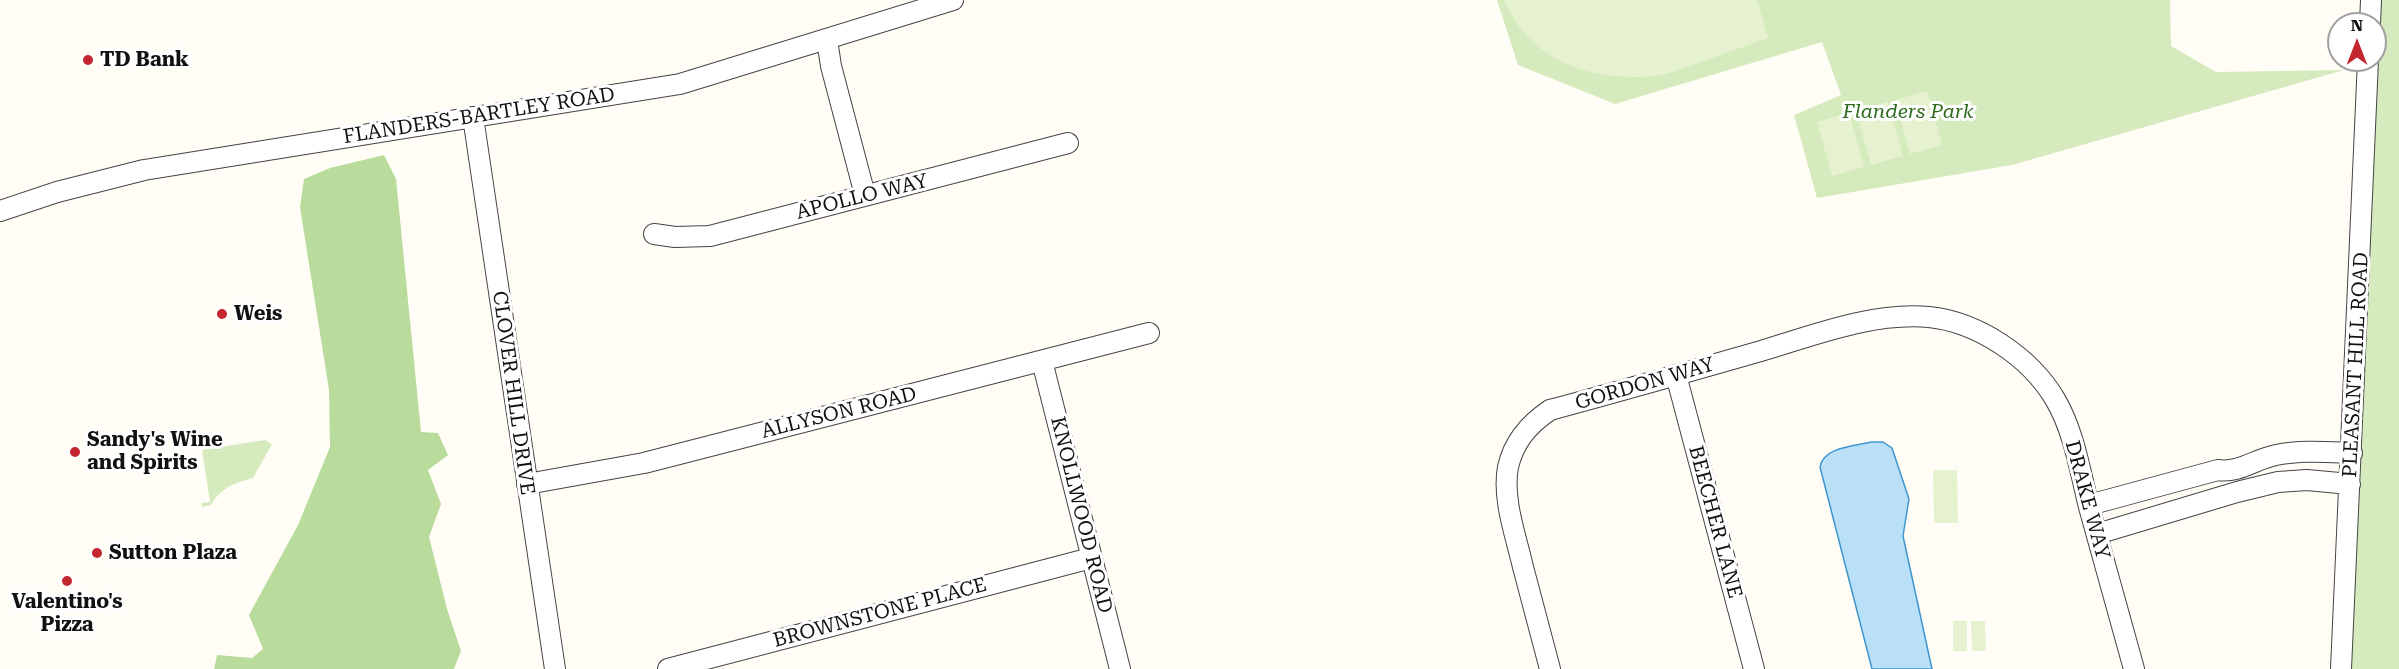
<!DOCTYPE html>
<html>
<head>
<meta charset="utf-8">
<style>
	body { margin:0 }
	#map { position:relative; width:2399px; height:669px; overflow:hidden; background:#fffdf5; font-family:"Roboto Serif",serif }
	canvas { display:block }
	.north { position:absolute; left:2327px; top:12px; width:60px; height:60px; box-sizing:border-box; background:#fff; border:2px solid #a0a0a0; border-radius:50%; rotate:0deg; font-size:16px; font-weight:700; line-height:24px; text-align:center; color:#111 }
	.north::after { content:''; display:block; margin:auto; width:21px; height:27px; background:#c4262e; clip-path:polygon(50% 0,100% 100%,50% 72%,0 100%) }
</style>
</head>
<body>
<div id="map">
<canvas width="2399" height="669"></canvas>
<div class="north">N</div>
</div>
<script>
const g = document.querySelector('canvas').getContext('2d');
g.lineJoin = 'round';
function paint(path, color) {
  g.fillStyle = color;
  g.fill(path, 'evenodd');
}
function stroke(path, color, width, dash) {
  g.strokeStyle = color;
  g.lineWidth = width;
  g.lineCap = dash ? 'butt' : 'round';
  g.setLineDash(dash || []);
  g.stroke(path);
}
function write(font, color, halo, rows, align = 'center') {
  g.font = font + ' "Roboto Serif",serif';
  g.lineWidth = 6;
  g.setLineDash([]);
  g.textBaseline = 'middle';
  g.strokeStyle = halo;
  g.fillStyle = color;
  for (const [text, x, y, turn = 0] of rows) {
    g.save();
    g.translate(x, y);
    g.rotate((+turn || 0) * Math.PI / 180);
    g.textAlign = isNaN(turn) ? turn : align;
    if (halo) g.strokeText(text, 0, 0);
    g.fillText(text, 0, 0);
    g.restore();
  }
}
paint(new Path2D(`
	M1497,0H2170L2171,46L2216,72L2344,70L2012,165L1817,198L1794,115L1841,95L1822,42L1615,104L1518,65Z
	M2381,0H2399V669H2349Z
	M265,440L272,444L253,478C234,483 221,488 211,505L202,507V503L210,502L202,450Z`), '#d5ebbd');
paint(new Path2D(`
	M384,155L396,179L421,432L438,433L448,455L428,470L441,504L429,537L447,609L461,651L454,669H214L217,655L252,658L263,649L249,615L298,525L330,447L329,390L300,207L304,179L330,168Z`), '#b9dc9c');
paint(new Path2D(`
	M1504,0H1757L1768,38C1744,47 1719,55 1695,64C1682,68 1669,74 1655,76C1592,82 1530,62 1504,0Z
	M1927,91L1942,145L1910,154L1895,100Z
	M1888,102L1903,156L1871,165L1856,111Z
	M1849,113L1864,167L1832,176L1817,122Z
	M1933,470H1957L1958,523H1934Z
	M1953,621H1967V651H1953Z
	M1971,621H1985L1986,651H1972Z`), '#e6f2cf');
const water = new Path2D(`
	M1871,442H1883L1892,448L1909,499L1903,536L1932,669H1872L1820,467C1823,447 1855,446 1871,442Z`);
paint(water, '#b9e0f7');
stroke(water, '#3f96cf', 1.5);
const minor = new Path2D(`
	M2370,24L2371,0
	M827,40L831,66L865,195
	M473,117L555,669
	M0,211L57,192L144,170L680,84L953,0
	M654,234L675,237L710,236L1068,143
	M1042,361L1120,669
	M1676,375L1754,669
	M527,484L644,463L1149,333
	M2089,505L2218,470C2240,473 2255,459 2276,455C2301,450 2326,452 2352,453
	M2097,534L2237,492L2278,482L2307,480L2350,484
	M668,669L1091,558
	M1550,669C1541,635 1532,601 1523,567C1516,536 1502,499 1508,467C1514,441 1529,424 1550,410C1621,391 1691,371 1761,351C1814,335 1873,312 1929,317C1978,322 2030,357 2055,399C2074,431 2080,471 2089,507C2104,561 2119,615 2134,669
	M2341,669L2368,60`);
stroke(minor, '#444', 22);
stroke(minor, '#fff', 20);
for (const [x, y, r, color] of [
	[88,60,6,"#c4262e"],
	[222,314,6,"#c4262e"],
	[75,452,6,"#c4262e"],
	[97,553,6,"#c4262e"],
	[67,581,6,"#c4262e"]
]) {
  const dot = new Path2D();
  dot.arc(x, y, r, 0, 2 * Math.PI);
  g.fillStyle = color;
  g.fill(dot);
  stroke(dot, '#fff', 2);
}
write('bold 20px', '#111', '#fff', [
	["TD Bank",100,60],
	["Weis",234,314],
	["Sandy's Wine",87,440],
	["and Spirits",87,463],
	["Sutton Plaza",109,553],
	["Valentino's",67,602,"center"],
	["Pizza",67,625,"center"]
], 'left');
write('italic 20px', '#2f6b1f', '#fff', [
	["Flanders Park",1908,112]
]);
write('20px', '#111', '#fff', [
	["FLANDERS-BARTLEY ROAD",479,116,-9],
	["APOLLO WAY",862,197,-14],
	["PLEASANT HILL ROAD",2356,365,-87],
	["GORDON WAY",1645,384,-16],
	["CLOVER HILL DRIVE",513,393,82],
	["ALLYSON ROAD",839,413,-14],
	["DRAKE WAY",2087,500,75],
	["KNOLLWOOD ROAD",1081,515,76],
	["BEECHER LANE",1715,522,75],
	["BROWNSTONE PLACE",880,613,-15]
]);
</script>
</body>
</html>
